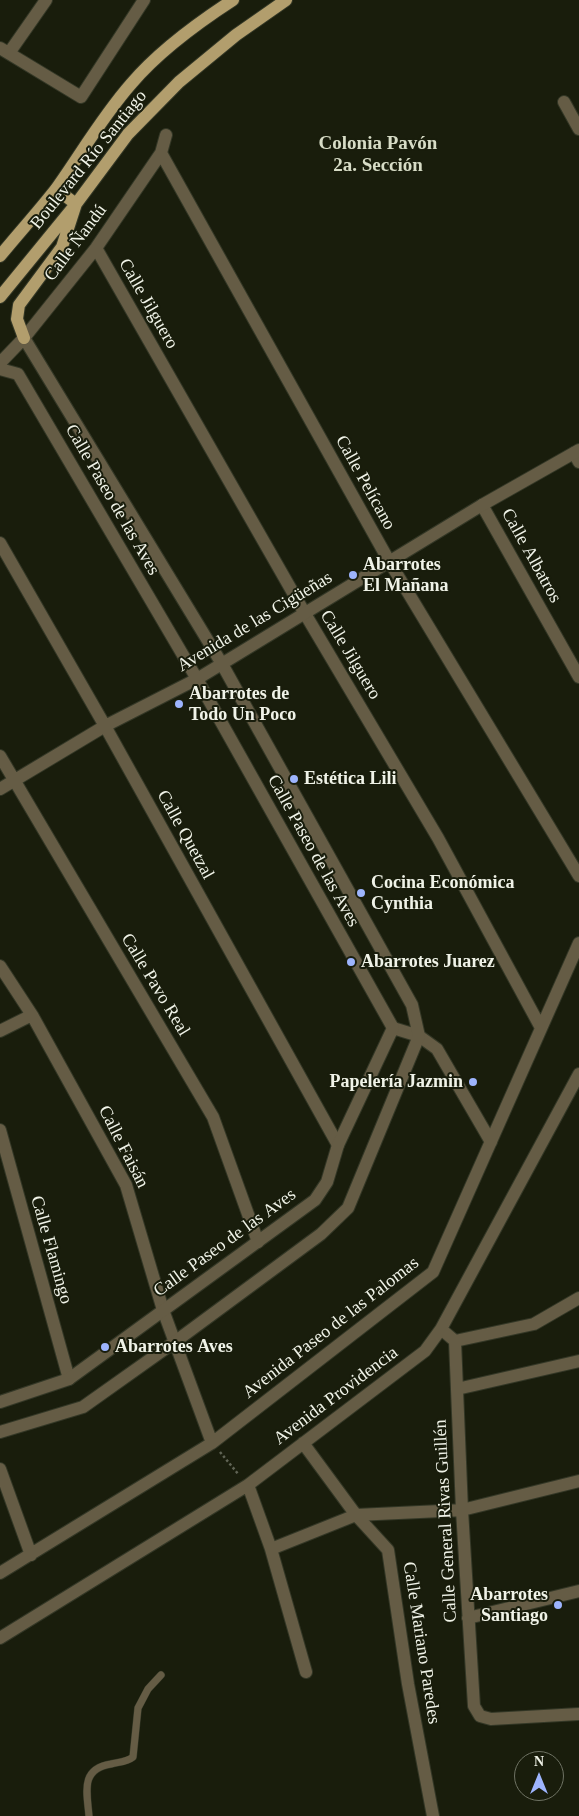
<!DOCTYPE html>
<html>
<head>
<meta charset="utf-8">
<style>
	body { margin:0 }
	#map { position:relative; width:579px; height:1816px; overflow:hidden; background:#191d0c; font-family:"Times New Roman",serif }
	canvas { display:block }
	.north { position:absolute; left:514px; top:1751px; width:50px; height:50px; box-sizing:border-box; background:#191d0c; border:1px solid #6f7364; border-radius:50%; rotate:0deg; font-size:14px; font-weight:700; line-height:20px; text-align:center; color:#f0f3e8 }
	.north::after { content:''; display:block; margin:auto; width:18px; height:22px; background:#9db4fd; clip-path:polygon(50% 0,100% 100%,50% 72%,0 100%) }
</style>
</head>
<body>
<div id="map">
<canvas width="579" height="1816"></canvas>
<div class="north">N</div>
</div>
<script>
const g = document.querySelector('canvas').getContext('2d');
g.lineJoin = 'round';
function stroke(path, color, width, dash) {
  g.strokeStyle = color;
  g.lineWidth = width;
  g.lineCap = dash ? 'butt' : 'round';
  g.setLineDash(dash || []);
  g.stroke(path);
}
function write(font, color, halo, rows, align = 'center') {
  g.font = font + ' "Times New Roman",serif';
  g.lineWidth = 4;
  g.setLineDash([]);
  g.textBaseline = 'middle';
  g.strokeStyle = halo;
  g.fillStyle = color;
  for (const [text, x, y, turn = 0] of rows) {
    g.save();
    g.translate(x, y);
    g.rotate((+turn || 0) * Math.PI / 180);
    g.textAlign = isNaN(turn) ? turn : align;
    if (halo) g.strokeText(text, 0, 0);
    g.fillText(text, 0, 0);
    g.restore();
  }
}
const service = new Path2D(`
	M89,1816C87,1792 80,1769 111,1764C119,1762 127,1762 133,1757L138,1708L148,1689L161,1675`);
const minor = new Path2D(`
	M0,48L81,97L144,0
	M9,53L46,0
	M564,102L579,129
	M161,153L389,561L579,876
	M96,248L304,612L438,838L541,1028
	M24,338L96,248L161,153L166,135
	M574,453L579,462
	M482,505L579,677
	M0,543L105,726L338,1145
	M0,756L213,1117L258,1242
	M0,789L105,726L197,679
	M0,966L32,1015L126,1185L163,1310L212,1443
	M393,1028L419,1036L437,1049L491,1142
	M0,1031L32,1015
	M0,1130L69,1379
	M441,1329L455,1341L462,1510L474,1706L480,1716L491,1719L579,1714
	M455,1341L534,1324L579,1298
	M457,1389L579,1361
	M303,1443L356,1515L388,1550L408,1684L433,1816
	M0,1469L31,1555
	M248,1485L271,1549L306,1672
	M271,1549L356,1515L462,1510L579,1481
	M0,1573L212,1443L433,1272L579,943
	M468,1618L579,1591
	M0,1638L248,1485L425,1351L441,1329L579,1074`);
const tertiary = new Path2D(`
	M0,363L24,338L222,664L412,1005L419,1036L348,1208L321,1234L176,1341L83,1407L0,1432
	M0,369L18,374L197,679L393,1028L338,1145L327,1182L315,1200L69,1379L0,1402
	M197,679L482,505L579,450`);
const primary = new Path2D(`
	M0,256C18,234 38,212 56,189C81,154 102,117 131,84C159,51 196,24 233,0
	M0,297L76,204L128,134L179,82L236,35L286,0
	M24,338L17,319L19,305L62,247L76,204L56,189`);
stroke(service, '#333726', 8);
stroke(minor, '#333726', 14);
stroke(tertiary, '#333726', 14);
stroke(primary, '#333726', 14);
stroke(new Path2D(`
	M220,1452L239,1475`), '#606455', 2.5, [2.5, 2.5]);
stroke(service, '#655c45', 7);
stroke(minor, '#655c45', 12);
stroke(tertiary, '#655c45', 12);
stroke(primary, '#b29e6d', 12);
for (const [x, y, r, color] of [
	[353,575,5,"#9db4fd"],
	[179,704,5,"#9db4fd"],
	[294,779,5,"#9db4fd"],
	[361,893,5,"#9db4fd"],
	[351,962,5,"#9db4fd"],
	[473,1082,5,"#9db4fd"],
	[105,1347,5,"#9db4fd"],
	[558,1605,5,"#9db4fd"]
]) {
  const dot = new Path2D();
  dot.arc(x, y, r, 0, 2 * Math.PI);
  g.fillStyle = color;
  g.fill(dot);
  stroke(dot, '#191d0c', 2);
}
write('18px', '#f0f3e8', '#191d0c', [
	["Boulevard Río Santiago",89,160,-51],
	["Calle Ñandú",76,243,-53],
	["Calle Jilguero",148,304,60],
	["Calle Pelícano",365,483,61],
	["Calle Paseo de las Aves",112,500,60],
	["Calle Albatros",531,556,61],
	["Avenida de las Cigüeñas",255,622,-31],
	["Calle Jilguero",350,655,59],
	["Calle Quetzal",185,835,61],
	["Calle Paseo de las Aves",313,851,61],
	["Calle Pavo Real",155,985,59],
	["Calle Faisán",123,1147,63],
	["Calle Paseo de las Aves",225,1243,-36],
	["Calle Flamingo",51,1250,74],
	["Avenida Paseo de las Palomas",331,1328,-38],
	["Avenida Providencia",336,1396,-37],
	["Calle General Rivas Guillén",446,1521,-93],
	["Calle Mariano Paredes",421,1643,81]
]);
write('bold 18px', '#f0f3e8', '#191d0c', [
	["Abarrotes",363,565],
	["El Mañana",363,586],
	["Abarrotes de",189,694],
	["Todo Un Poco",189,715],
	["Estética Lili",304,779],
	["Cocina Económica",371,883],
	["Cynthia",371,904],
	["Abarrotes Juarez",361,962],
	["Papelería Jazmin",463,1082,"right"],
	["Abarrotes Aves",115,1347],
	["Abarrotes",548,1595,"right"],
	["Santiago",548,1616,"right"]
], 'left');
write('bold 19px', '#d7dcc6', '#191d0c', [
	["Colonia Pavón",378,144],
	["2a. Sección",378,166]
]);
</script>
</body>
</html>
